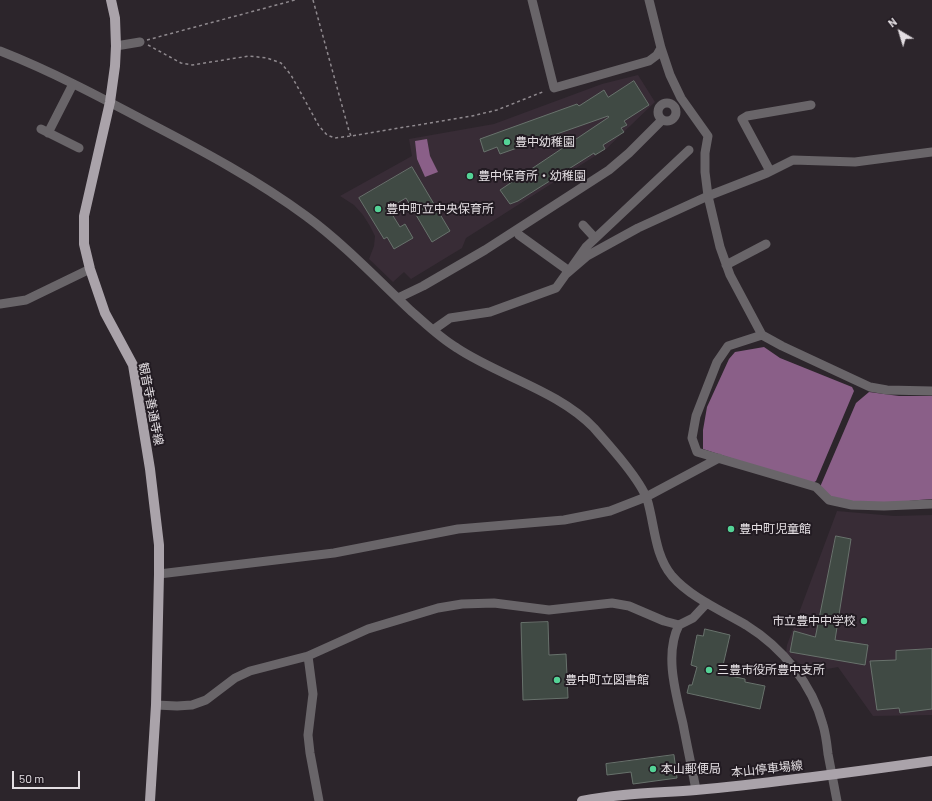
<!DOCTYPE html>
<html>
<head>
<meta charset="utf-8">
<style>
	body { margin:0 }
	#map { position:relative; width:932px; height:801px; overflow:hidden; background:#2c252b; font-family:Barlow,sans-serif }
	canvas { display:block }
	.north { position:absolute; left:880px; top:12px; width:40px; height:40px; -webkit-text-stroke:3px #221b22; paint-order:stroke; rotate:322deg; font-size:11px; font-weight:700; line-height:16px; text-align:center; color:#e3dee2 }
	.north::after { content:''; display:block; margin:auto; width:14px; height:18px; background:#e3dee2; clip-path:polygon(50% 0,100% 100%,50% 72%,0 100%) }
	.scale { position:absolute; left:12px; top:771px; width:68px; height:18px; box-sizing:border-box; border:2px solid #e3dee2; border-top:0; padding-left:5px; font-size:12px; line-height:14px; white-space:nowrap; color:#e3dee2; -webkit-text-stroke:3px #221b22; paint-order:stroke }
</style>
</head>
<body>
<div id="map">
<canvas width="932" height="801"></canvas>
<div class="north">N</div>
<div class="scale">50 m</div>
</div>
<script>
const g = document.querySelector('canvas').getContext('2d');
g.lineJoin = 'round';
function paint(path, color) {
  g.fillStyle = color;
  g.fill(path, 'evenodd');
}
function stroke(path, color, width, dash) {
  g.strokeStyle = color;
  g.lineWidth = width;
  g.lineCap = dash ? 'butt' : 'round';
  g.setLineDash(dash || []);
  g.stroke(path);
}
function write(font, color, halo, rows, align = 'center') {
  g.font = font + ' Barlow,"Noto Sans JP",sans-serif';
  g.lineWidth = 4;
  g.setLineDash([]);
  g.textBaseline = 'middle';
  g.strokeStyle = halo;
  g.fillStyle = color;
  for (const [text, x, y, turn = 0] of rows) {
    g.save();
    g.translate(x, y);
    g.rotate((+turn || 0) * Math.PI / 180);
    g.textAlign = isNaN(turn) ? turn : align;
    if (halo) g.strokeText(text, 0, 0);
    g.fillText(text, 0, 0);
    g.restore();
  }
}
paint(new Path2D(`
	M638,75L655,102L606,149L466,238L462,248L411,279L404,272L393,282L369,259L374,246L375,236L370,226L363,215L354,205L340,196L412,156L409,139L494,124L602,84Z
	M837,511L894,516L932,515V715L873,716L838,667L811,672L786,653L787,645Z`), '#382c36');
paint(new Path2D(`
	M427,139L430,156L438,172L425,177L417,159L415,141Z
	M764,347L780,358L852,387L854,391L816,481L811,484L703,449V430L707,407L729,359L735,352Z
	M869,392L899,396H932V499C904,501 858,508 832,497C828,495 824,490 820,487L856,403Z`), '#8a5f88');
const building = new Path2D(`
	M634,81L649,105L624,121L627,125L621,128L624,132L603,145L605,149L595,155L594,153L518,201L510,204L500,190L609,117L608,116L500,154L497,147L484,152L480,139L577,104L579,106L604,90L608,97Z
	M412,167L450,231L432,242L406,198L392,206L390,211L400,227L405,224L413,238L394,249L387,237L384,239L359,198Z
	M836,536L851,539L835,640L868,645L865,665L790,652L794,631L815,637Z
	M548,622L549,655L566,654L568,698L523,700L521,623Z
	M705,629L730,635L721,674L745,679V682L765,686L760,709L687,693L689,685H692L697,667L691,665L697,635L703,636Z
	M932,649V709L900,713L899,708L877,710L870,661L896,660V651Z
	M674,755L677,778L633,784L631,772L607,775L606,764Z`);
paint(building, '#404a44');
stroke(building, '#68726c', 1);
stroke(new Path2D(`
	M313,0L349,131L351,136
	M147,40L295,0
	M148,45L181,63L192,65L249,56L267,58L281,63L291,75L319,126L327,135L335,138L351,136L472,116L497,110L545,91`), '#8f898e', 1.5, [3, 3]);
stroke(new Path2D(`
	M532,0L554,88L649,61L657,55L661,48
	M649,0L661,48L670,75L681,98L708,136L705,153V172L708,196L720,247L730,275L762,335L782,346L870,387L887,390L932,391
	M116,46L140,42
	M0,51C51,71 100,97 149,123C203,151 257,180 306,216C344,244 377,279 411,311C426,324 440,338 457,348C499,376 559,391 594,428C609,445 639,478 647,499C655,525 654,554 672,576C690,597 722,611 746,625C783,648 812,684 823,725C826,735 827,745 828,754C831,770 834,786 837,801
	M658 112a9 9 0 1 1 18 0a9 9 0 1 1-18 0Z
	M41,129L79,148
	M48,133L73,84
	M770,171L742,119L747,116L811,105
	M583,225L595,238
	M519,235L569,271L586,247L689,150
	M726,265L766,244
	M398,298L423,286L485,250L609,170L629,153L662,120
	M0,304L26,300L90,269
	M433,330L450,318L490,312L556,288L566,274L587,256L638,228L708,196L767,173L793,160L855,162L932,152
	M762,335L728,346L717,362L696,416L692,438L697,452L816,487L829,500L852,505L884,506L932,504
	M159,574L334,553L458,529L564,520L610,511L646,497L719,458
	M679,625C664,654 676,694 683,724C687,746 692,768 696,790
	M308,656L313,694L308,735L310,753L319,801
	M156,705L177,706L192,705L206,700L235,678L250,671L308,656L368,629L438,608L462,604L494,603L549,610L612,603L629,606L664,621L679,625L693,618L707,603`), '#696569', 9);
stroke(new Path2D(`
	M111,0L115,18L116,46L115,66L110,102L84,216V244L90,269L105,313L133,365L150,469L159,545V574L156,705L150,801
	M582,801C620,793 658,793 696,790C775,783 854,772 932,761`), '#aaa3aa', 10);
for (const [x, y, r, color] of [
	[507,142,4,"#54d396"],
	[470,176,4,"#54d396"],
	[378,209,4,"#54d396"],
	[731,529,4,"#54d396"],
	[864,621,4,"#54d396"],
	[709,670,4,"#54d396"],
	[557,680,4,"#54d396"],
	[653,769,4,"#54d396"]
]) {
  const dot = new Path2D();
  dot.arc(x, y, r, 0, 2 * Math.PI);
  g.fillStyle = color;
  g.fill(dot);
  stroke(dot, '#221b22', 1.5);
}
write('12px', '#e3dee2', '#221b22', [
	["豊中幼稚園",515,142],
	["豊中保育所・幼稚園",478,176],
	["豊中町立中央保育所",386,209],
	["豊中町児童館",739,529],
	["市立豊中中学校",856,621,"right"],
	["三豊市役所豊中支所",717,670],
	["豊中町立図書館",565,680],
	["本山郵便局",661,769]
], 'left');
write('12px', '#e3dee2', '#221b22', [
	["観音寺善通寺線",151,404,79],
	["本山停車場線",767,769,-6]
]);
</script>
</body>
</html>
